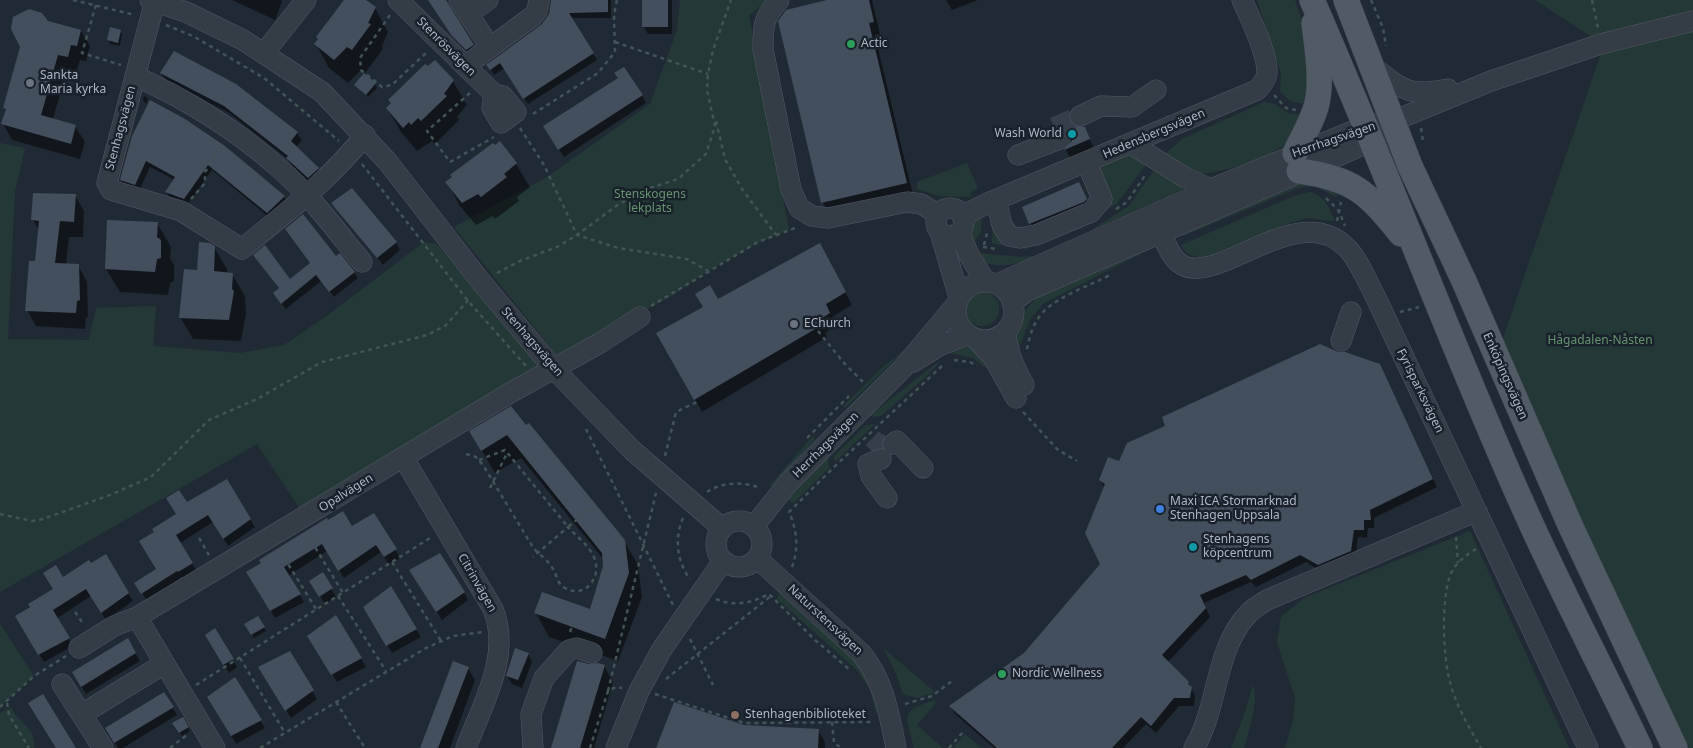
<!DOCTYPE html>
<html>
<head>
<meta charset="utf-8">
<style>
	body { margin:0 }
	canvas { display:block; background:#202a35 }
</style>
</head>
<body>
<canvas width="1693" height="748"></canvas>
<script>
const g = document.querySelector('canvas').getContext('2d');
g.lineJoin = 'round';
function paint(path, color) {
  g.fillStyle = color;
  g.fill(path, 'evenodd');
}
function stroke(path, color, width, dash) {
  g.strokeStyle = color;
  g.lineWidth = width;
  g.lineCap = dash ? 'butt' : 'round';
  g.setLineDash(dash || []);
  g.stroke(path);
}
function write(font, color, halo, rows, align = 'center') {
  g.font = font + ' "Noto Sans",sans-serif';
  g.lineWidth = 5;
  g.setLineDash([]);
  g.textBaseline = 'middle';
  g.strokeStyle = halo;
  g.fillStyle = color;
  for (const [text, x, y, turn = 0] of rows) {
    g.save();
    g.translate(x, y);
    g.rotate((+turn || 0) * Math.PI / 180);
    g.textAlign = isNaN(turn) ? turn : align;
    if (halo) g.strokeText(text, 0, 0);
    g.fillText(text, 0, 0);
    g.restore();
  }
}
paint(new Path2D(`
	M680,0H768L749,15L789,230L758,243L708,271L671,296L558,357L454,227L547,177L650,104L677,30Z
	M1257,0H1295L1306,35L1310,105L1290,101L1280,91L1281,74Z
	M1535,0H1693V748H1689L1579,523L1500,347L1604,45Z
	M1264,102L1275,104L1288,113L1303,115C1299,124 1295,136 1288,142C1276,154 1215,177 1198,173C1187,170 1175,160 1165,154L1182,139Z
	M0,143L25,148L15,191L8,339L89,340L96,308L156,306L153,346L240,353L284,345L328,315L424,242L437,244L539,365L537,378L306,518L257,444L0,592Z
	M1125,154L1148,162L1117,203L1068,232L1026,249L992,243L993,226L999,232L1096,215L1094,163Z
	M967,163L978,188L971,192V197L940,196L917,189V182Z
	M1156,167L1184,187L1182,190L1090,231L1129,206Z
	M1294,182L1346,187L1336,197L1315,186L1298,188L1183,236L1181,231Z
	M1310,192C1326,196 1329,208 1335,221L1307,218L1290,223L1206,257C1194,257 1187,256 1181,245L1294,196Z
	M982,212L981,232L974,242C966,229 971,221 982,212Z
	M1150,246L1152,248L1044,303L1031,318L1018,350C1012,327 1026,304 1045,292Z
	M979,253L1021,257L1035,256C1021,264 999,269 984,262Z
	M965 309a17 17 0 1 1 34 0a17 17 0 1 1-34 0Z
	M910,345L845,408L843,406L883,367Z
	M967,347L973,348L990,365L984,367L973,358L950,353Z
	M941,360L932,371L881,416L873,417L870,415Z
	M875,424L836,461L834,460V456L866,425Z
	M813,436L815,439L772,486L770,485Z
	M828,457L829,468L794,503L785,498Z
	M1470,531L1569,748H1285L1293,721L1295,698L1277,642L1281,617L1304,598Z
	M780,591L848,653L868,678L878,713H876L870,690L858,671L777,599Z
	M0,624L34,676L0,707Z
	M883,648L935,692L917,698L903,694L895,671Z
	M1253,685C1259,697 1249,733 1244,748H1231L1243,718Z
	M935,700V704L917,725L943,748H914C907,714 898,712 935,700Z
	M11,707C17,722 37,728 34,748H0V713Z
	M965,734L981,748H953Z`), '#253838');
paint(new Path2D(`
	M232,0H281L282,2L275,20Z
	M345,0H364L375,8L388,32L382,46L383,49L365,73L361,70L348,83L329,68L316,44Z
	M430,0H443L475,49L469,53L455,40Z
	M552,0H611V18H571L597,60L528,104L505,68L494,75L488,65L541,26L548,19Z
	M643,0H672V34H648L643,26Z
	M832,0H872L880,34L875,35L913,195L830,215L823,203L780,21Z
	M946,0H978L952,10Z
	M47,22L81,31L90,46L86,61L80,60L76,72L67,70L53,119L75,126L85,142L80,159L12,140L3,124L6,111L4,108Z
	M120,31L122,34L120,46L110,44L108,40Z
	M428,67L453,81L467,105L457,117L459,120L435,144L432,141L417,151L401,132L387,108Z
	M161,73L236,85L297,133L302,140L296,147L318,169L322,176L312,185L292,166L288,159L229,113L166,80Z
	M619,78L642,95L646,103L564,157L549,134Z
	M375,84L377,88L368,97L356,85Z
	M144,95L148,99L146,104L143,100Z
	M1054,123L1084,128L1096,152L1072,162L1066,150L1073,142L1070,139L1063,140Z
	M133,136L225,147L284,197L288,203L271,219L212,170L187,205L170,199L167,192L175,180L150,167L139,191L125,187L121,180Z
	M500,143L516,164L530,187L517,197L519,201L495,219L493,216L476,225L460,206L447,182Z
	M1079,184L1093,212L1037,236L1023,208Z
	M75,195L84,211L83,237H69L66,265H78L87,282L88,317H86L85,329L36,326L27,310L36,263L39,231L33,220Z
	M333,204L396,243L400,250L383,265Z
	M157,223L171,247L170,258L174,265V281L170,283L168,295L120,292L106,269Z
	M286,230L336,258L354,272L358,278L334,297L321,281L286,309L278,300L280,289L259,262L290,281L311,264Z
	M214,247L227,269V274H232L245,296L246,314L241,341L193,339L180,317L198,271Z
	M826,256L852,305L832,317L836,325L825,333L827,337L702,412L658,333Z
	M1337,354L1380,365L1437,487L1374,518V528H1368L1367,538L1358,537L1355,559L1324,573L1306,562L1256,587L1251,582L1204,603L1210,617L1168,662L1188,682L1195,696L1194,706H1179L1156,733L1146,724L1123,748H994L955,714L951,707L1025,654L1102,564L1105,488L1100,480L1120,462Z
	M526,427L624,541L638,565L642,597L618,661L549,637L536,613L591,611L602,579L604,560L521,458L495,473L471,432Z
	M227,481L255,527L228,546L213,522L180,543L197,571L183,579L182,577L147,601L136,583L158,570L155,532L178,515L186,504Z
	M374,514L400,558L389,565L381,552L344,578L327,551L288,576L304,602L275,618L248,572L352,528Z
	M105,556L133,601L106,620L91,596L56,619L73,646L44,662L16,616L55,589L63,578Z
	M322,574L336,597L325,604L311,581Z
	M415,578L464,592L468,600L442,620Z
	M391,588L421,637L392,653L364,607Z
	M335,617L366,667L337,682L309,636Z
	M258,618L266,631L254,638L246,625Z
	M215,630L237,667L229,673L206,635Z
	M127,640L140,661L86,694L73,672Z
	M289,653L317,699L291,718L260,668Z
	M528,654L532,662L522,688L512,684L507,676Z
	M589,666H604L613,682L594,748H552Z
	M468,668L475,680L450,748H421Z
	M235,678L265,728L236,744L209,698Z
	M164,694L177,715L123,748H118L107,729Z
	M182,718L190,731L182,736L174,723Z
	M744,726L818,730L825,742V748H658Z`), '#0007');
paint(new Path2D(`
	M344,0H366L376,7L368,23L371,24L352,50L347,47L334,60L314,44L318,39L316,37Z
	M428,0H446L474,45L466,50L452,36Z
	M551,0H608V12L569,13L594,53L523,99L500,63L490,70L486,65L542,24L549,14Z
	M642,0H668V27H642Z
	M827,0H869L874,22L869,23L907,183L821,203L778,21L786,10Z
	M29,9L42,13L48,21L81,30L77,46L71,45L68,57L58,55L41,115L76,125L71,144L1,124L6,109L3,108L20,47L11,29L13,17Z
	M110,27L121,30L118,43L107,40Z
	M174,51L236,84L298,132L291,141L319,168L308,178L286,158L288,156L224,106L160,73Z
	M435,60L454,80L444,94L447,96L421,121L418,118L411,125L409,122L403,128L386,108L391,103L388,100L425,64L428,66Z
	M624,67L643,95L558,150L543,126L618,78L614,73Z
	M364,73L376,83L366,95L354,85Z
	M150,100L185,119L225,146L285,196L267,213L208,165L184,199L165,192L175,177L146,161L135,185L120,180L132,136Z
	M1068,115L1073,125L1085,127L1090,139L1064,150L1072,141L1071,134L1062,127L1055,128L1052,122Z
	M500,141L517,163L504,174L507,177L481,197L478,194L462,203L445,182L452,177L450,175L493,143L495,145Z
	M1079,182L1087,199L1084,202L1029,224L1022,207Z
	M352,188L397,242L377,258L331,203Z
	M33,193L76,194L74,222L60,221L55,263L79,264L80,300L77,301L76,313L25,311L29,261H35L39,221L31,220Z
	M303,214L336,256L340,253L355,272L329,292L316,275L281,304L273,293L279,288L253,255L265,245L290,279L310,263L285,229Z
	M107,220L158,222L157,237L161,240V258L157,259L155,272L105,269Z
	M199,242L210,243L215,246L214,271L233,273L232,289L234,291L229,320L179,318L184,269L197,270Z
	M820,243L846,292L826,304L830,313L819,320L822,325L694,400L656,333L703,307L695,294L710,285L718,299Z
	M1320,344L1338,352H1345L1380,364L1433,479L1370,510L1371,520H1364V530H1354L1351,551L1318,565L1300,555L1251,580L1246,575L1200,595L1206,608L1162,655L1189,682L1188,684L1192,687L1190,698H1174L1151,726L1141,717L1112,748H997L949,706L1024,653L1100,564L1085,533L1105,484L1099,480L1108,457L1119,461L1127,443L1165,426L1162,417Z
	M511,406L526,425L529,423L625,540L629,573L605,639L534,613L542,592L590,609L603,566L602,553L507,435L481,451L469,431Z
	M883,434L885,436L882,447L871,450Z
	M227,479L251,519L223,539L208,515L176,535L193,563L178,572L177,571L141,594L134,583L156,569L139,541L154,532L152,529L176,514L166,498L179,490L187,502Z
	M343,511L352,526L374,513L397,549L384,557L376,545L338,571L322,544L284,567L301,594L270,611L246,572L261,563L259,560L327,518L328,520Z
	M440,553L465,592L436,612L409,570Z
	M106,554L129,593L101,613L86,589L53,610L70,638L38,655L15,616L30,607L28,604L53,589L43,573L56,565L63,577L89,560L91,563Z
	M323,572L333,588L319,597L309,581Z
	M391,586L417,629L386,646L363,607Z
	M336,615L362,658L331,675L307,636Z
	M258,616L265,627L251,635L244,624Z
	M215,628L234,659L223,665L205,635Z
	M128,638L136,653L81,687L72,672Z
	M515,648L529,653L518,680L506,676Z
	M290,651L314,690L285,711L258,667Z
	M453,661L469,667L438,748H420Z
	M577,661L589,664L598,663L605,665L580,748H551Z
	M235,677L262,720L231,736L207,697Z
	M164,692L174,707L114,743L105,728Z
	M43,694L76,748H56L28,703Z
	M674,702L744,725L819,729L818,748H656Z
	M183,717L189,727L179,733L172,723Z`), '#434f5d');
stroke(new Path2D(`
	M1054,127L1080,116
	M873,452L886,438`), '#353f4a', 20, [20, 10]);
const minor = new Path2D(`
	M150,0L186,12L243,40L322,92L387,161L482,283L554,369L632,450L722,528
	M398,0L494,94L503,96L516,112L501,123L492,108L494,94
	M459,0L490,47
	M779,0C763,18 763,26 763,49L791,189L799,208L812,216L828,218L907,202L921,204L938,214
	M155,1L107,183L111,190L181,211L242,249C284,214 331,179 365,135
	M468,14L488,0
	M264,53L306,0
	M465,66L533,16L537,11L539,0
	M1372,66C1403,90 1408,97 1448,89
	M135,76C186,99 236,130 279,168C310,195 335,229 362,262
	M1080,116L1101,106L1132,107L1156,90
	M1131,144L1186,178L1211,189
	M1018,155L1060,139
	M996,200L1002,225L1009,236L1020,238L1036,235L1091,212L1102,199L1087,163
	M936 222a14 14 0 1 1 28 0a14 14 0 1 1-28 0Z
	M1155,214C1161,229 1166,251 1178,262C1213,293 1295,197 1346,247C1358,258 1369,285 1377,300L1588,748
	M962,216L988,203L1257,90C1262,85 1266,80 1267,73C1268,54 1250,18 1242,0
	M940,232L959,297
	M959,232L969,255L985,281
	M956 311a29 29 0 1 1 58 0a29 29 0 1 1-58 0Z
	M997,284L1211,189L1348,133L1366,126L1393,121L1491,81L1601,44L1693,21
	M1012,303L1027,291L1372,141L1382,132
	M1006,332C1007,352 1015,368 1024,385
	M976,339L993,357L1016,398
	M1341,341L1351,312
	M913,362L939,346L967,335
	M893,444L897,441L923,468
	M403,457L493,609C512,655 482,705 466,748
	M881,459L868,464L871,476L887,498
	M716 544a23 23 0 1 1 46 0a23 23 0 1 1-46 0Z
	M754,526L789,482L903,368L955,306
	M758,559L861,653C884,681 889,713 896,748
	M137,617L215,748
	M79,648L114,626L137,617L510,393L600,343L640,317
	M62,684L103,748
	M82,714L164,664
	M533,748L531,714L544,678L569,650L577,648L592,653
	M616,748L639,691L662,649L723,561
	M1194,748C1219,707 1214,650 1248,614C1253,608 1261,604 1267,600L1477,511`);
const major = new Path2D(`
	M1312,0C1386,168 1449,341 1524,508C1560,589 1602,668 1640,748
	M1346,0L1410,166L1464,281L1570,525L1675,748
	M1295,153C1302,138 1311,124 1316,107C1323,83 1317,48 1314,23
	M1299,171C1353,178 1368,193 1401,234`);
stroke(minor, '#515964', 21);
stroke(major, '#3d454f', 26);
stroke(new Path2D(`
	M73,0L135,15
	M1371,0L1383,28L1386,46
	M1592,0L1598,28
	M96,5L82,53L121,65
	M390,15L360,58L361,70L382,87L392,85L427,52
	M166,25L193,36L264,78L339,141
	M615,42L708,74
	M470,93L427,131L450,162L494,137
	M1274,95L1286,108L1296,110
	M533,114L598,73L615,52L614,14L617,0
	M716,121L725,159L742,189L776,235
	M520,128L544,165L577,235L618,248L687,259L708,271
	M1421,128L1423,142
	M362,164L468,301L526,366
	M1326,198L1339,211L1345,226
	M191,199L205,183V172L222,145
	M1116,209L1127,202L1146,174
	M1337,221L1341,202
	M984,245L987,233
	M983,247L997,249
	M497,273L520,261L557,247L577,235L619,204L647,189L678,179L706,154L715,126L707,90L708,74L713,50L731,0
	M651,306L758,242L798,227
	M1400,312L1419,307
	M818,331L844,363L863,382
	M1027,349C1029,340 1031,330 1036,322C1047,299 1090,286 1112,274
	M954,360L970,362L977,366
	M1023,412L1058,450L1077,461
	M586,429L673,605
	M807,438L849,396
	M466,454L476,457L483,465L534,549C540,555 549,561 553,569C557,575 557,584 565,588C584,599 601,579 595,560C591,547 577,537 568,527L533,557
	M665,456L676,412L697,402
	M479,460L505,450L568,527L594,506
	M490,488L507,453
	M707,492C724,481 743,482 761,488
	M0,514L32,521L43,519L110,495L151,477L209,420L257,399L322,362L427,335L445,326L471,297
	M683,518C674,538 677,562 690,579
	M307,534L343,593
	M1456,537L1458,563
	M199,538L209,555
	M1476,549C1466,555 1454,564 1450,576C1441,601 1443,657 1450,682C1456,706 1469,727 1481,748
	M280,551L316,609
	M392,562L441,641
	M792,567C799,548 797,530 789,512L833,468L943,365
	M338,596L386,671
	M716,599C734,607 752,603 769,594L815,640L850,670
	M75,612L84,625
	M570,632L573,624
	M690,639L713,685
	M240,658L285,733
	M666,679L771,596
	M196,685L430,538
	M608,691L656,493
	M655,694L744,723L873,722
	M336,702L365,748
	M7,703L9,715L29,748
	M905,704L932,696L952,681
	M0,707L34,676L66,656
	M832,722L834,743L840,747
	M170,748L188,734
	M260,748L426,648L453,636L483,632
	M590,748L608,691L616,687L622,688
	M949,748L964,731`), '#425456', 2.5, [4, 4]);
stroke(minor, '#343c46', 20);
stroke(major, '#515b66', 25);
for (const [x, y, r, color] of [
	[851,44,5,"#2e9e5b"],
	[30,83,5,"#6b7280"],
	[1072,134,5,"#0f9aa8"],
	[794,324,5,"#6b7280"],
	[1160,509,5,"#3f7fe0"],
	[1193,547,5,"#0f9aa8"],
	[1002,674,5,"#2e9e5b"],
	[735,715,5,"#8d6e63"]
]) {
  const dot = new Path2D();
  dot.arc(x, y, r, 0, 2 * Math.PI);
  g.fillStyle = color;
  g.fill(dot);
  stroke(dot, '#19212a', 2);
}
write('12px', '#aeb6c3', '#19212a', [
	["Actic",861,44],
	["Sankta",40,76],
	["Maria kyrka",40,90],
	["Wash World",1062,134,"right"],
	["EChurch",804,324],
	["Maxi ICA Stormarknad",1170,502],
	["Stenhagen Uppsala",1170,516],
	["Stenhagens",1203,540],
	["köpcentrum",1203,554],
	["Nordic Wellness",1012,674],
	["Stenhagenbiblioteket",745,715]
], 'left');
write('12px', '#aeb6c3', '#19212a', [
	["Stenrösvägen",446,47,45],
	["Stenhagsvägen",121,128,-75],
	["Hedensbergsvägen",1154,134,-23],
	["Herrhagsvägen",1334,140,-19],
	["Stenhagsvägen",532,342,49],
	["Enköpingsvägen",1505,376,66],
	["Fyrisparksvägen",1420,391,64],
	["Herrhagsvägen",826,445,-45],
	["Opalvägen",346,493,-32],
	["Citrinvägen",477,583,60],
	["Naturstensvägen",825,620,43]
]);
write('12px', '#679270', '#19212a', [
	["Stenskogens",650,195],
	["lekplats",650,209],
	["Hågadalen-Nåsten",1600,341]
]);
</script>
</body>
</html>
